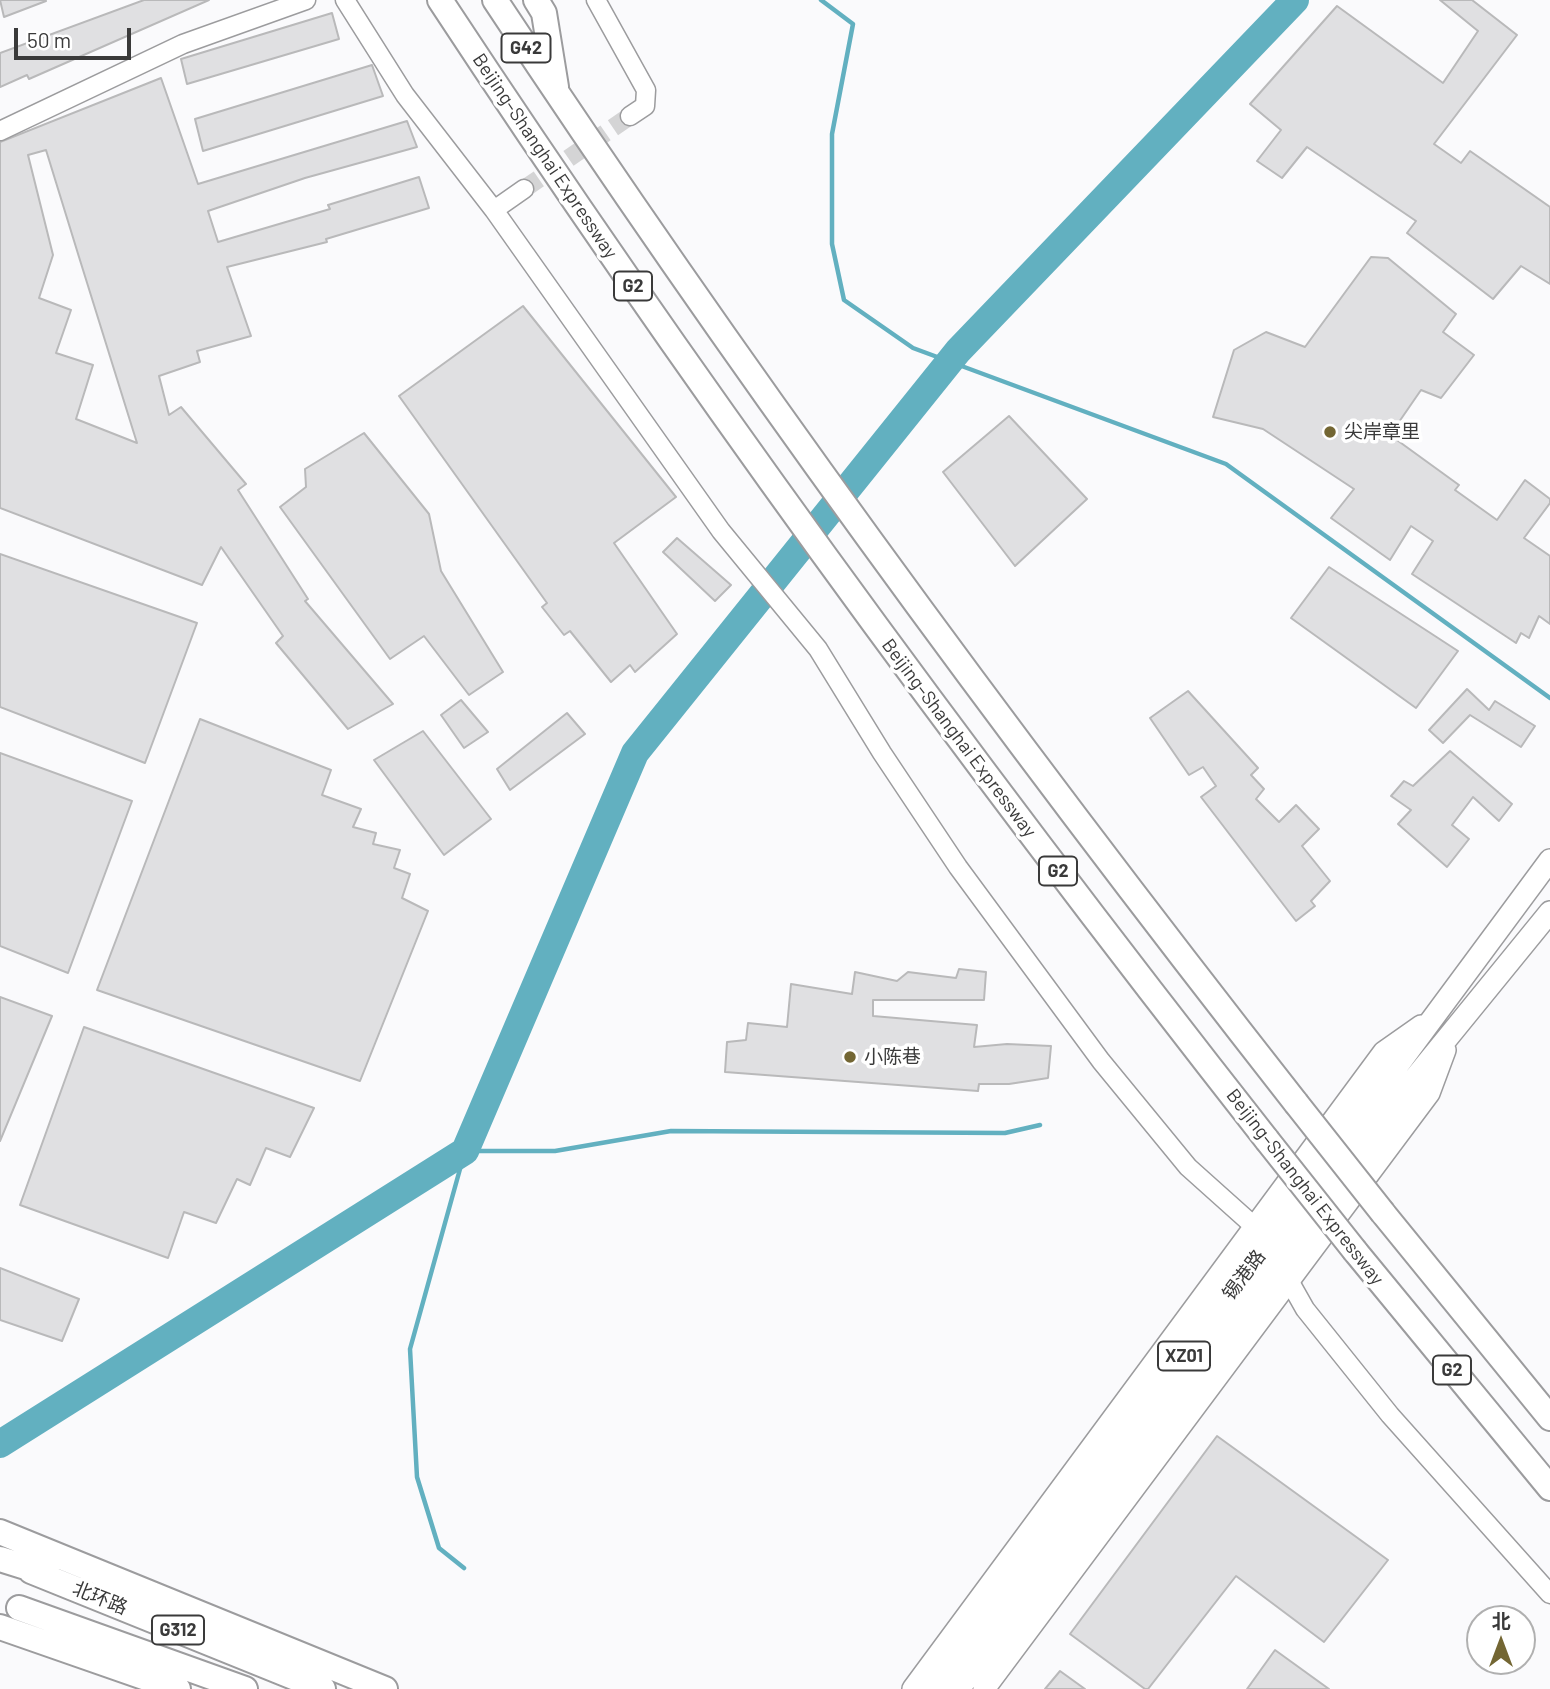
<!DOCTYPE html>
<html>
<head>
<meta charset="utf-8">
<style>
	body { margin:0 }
	#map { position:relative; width:1550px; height:1689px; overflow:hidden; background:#fafafc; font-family:Barlow,"Noto Sans SC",sans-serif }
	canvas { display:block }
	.north { position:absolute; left:1466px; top:1605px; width:70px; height:70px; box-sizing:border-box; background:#fff; border:2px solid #b0b0b0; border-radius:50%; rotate:0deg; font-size:19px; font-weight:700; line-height:28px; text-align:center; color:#3a3a3a }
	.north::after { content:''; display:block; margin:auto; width:24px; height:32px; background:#736633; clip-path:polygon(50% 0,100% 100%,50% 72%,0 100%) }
	.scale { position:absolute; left:14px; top:28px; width:117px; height:32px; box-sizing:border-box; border:4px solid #3a3a3a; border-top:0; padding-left:9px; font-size:21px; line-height:24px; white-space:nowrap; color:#3a3a3a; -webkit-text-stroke:5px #fff; paint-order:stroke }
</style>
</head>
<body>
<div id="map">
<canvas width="1550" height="1689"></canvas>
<div class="north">北</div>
<div class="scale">50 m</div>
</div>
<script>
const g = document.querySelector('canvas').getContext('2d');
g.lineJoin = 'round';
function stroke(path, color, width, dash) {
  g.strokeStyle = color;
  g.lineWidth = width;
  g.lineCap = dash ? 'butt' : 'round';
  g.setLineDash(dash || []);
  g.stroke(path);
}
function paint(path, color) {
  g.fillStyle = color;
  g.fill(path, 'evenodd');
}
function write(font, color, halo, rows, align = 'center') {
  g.font = font + ' Barlow,"Noto Sans SC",sans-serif';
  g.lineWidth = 7;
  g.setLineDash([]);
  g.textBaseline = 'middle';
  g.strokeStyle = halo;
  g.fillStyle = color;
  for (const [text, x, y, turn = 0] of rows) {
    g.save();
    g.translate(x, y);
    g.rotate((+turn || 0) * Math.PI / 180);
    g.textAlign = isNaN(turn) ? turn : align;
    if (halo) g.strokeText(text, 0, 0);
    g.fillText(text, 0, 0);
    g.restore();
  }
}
stroke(new Path2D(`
	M821,0L853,24L832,134V244L844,300L913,348L1226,464L1550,698
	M464,1568L439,1548L417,1477L410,1349L465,1151H555L671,1131L1005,1133L1040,1125`), '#62b0c0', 4.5);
stroke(new Path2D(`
	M0,1444L465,1151L635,753L958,351L1295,0`), '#62b0c0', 28);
const building = new Path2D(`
	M0,0H45L46,1L4,17Z
	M144,0H209L29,79L27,75L0,87V53Z
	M1440,0H1472L1517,35L1434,144L1461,163L1470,151L1550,207V284L1521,266L1493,299L1407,233L1416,221L1307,147L1282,178L1257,161L1281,130L1250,104L1337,6L1443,83L1478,31Z
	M332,13L339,39L187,84L181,59Z
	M372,65L383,96L203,151L195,119Z
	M161,78L198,184L407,121L417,147L305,178L208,211L218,242L330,209L328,205L419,177L429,208L326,239L327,242L227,267L251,336L197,351L200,362L159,376L169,415L181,407L246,484L238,490L308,599L305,601L393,704L348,729L276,643L283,636L221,547L202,585L0,508V142ZM46,150L79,257L137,443L76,419L93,365L56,353L71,310L39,298L53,255L28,155Z
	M1371,257L1388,258L1456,314L1443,332L1474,355L1441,398L1421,390L1390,435L1459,485L1455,490L1497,520L1525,480L1550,499V503L1524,538L1550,556V624L1539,616L1529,638L1521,633L1516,643L1412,574L1433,541L1411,526L1390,560L1331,518L1354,489L1263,429L1213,417L1234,350L1266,332L1305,347Z
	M523,306L676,497L614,543L677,634L635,672L630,665L611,682L570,631L564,635L542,607L547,603L399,396Z
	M1009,416L1087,499L1015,566L943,472Z
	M364,433L429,514L441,571L503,672L469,695L424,636L390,659L280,507L306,487L305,469Z
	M677,538L731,585L715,601L663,552Z
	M0,554L197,623L145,763L0,707Z
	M1329,567L1458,651L1416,708L1291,618Z
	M1467,689L1489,710L1495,701L1535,726L1521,747L1470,715L1443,743L1429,730Z
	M1188,691L1258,768L1251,775L1264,789L1256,799L1279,822L1296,805L1319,829L1302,846L1330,881L1311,901L1315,906L1296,921L1201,797L1216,786L1203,767L1189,775L1150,718Z
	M461,700L488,732L464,748L441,715Z
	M567,713L585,734L510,790L497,769Z
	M200,719L331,770L322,795L361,809L353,827L376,833L373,844L400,850L394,868L410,874L402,898L428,911L360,1081L97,990Z
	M423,731L491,819L444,855L374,760Z
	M1450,751L1512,804L1499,821L1473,797L1452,825L1469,839L1447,867L1398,824L1411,810L1391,796L1404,781L1413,786Z
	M0,753L132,801L68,973L0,946Z
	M959,969L986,972L984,1000H873V1016L977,1025L974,1047L1007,1044L1051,1046L1048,1078L1009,1084H979L978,1091L725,1072L727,1042L746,1040L748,1023L787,1027L791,984L852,994L855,972L897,981L908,972L956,978Z
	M0,997L52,1016L0,1141Z
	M84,1027L314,1108L290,1157L266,1148L250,1185L237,1179L216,1223L184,1212L168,1258L20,1205Z
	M0,1268L79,1299L62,1341L0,1320Z
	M1217,1436L1388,1560L1324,1642L1236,1576L1148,1689H1145L1070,1634Z
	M1275,1650L1329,1689H1247Z
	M1060,1671L1085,1689H1045Z`);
paint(building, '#e0e0e2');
stroke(building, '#b9b9ba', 2);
stroke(new Path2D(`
	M524,189L630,116`), '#d4d4d5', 18, [18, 9]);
const minor = new Path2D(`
	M345,0L405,95L494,210L721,531L818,649L882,753L958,867L1101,1061L1188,1167L1255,1227L1262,1238
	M596,0L646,90L645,106L630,116
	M0,131L183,44L306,0
	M494,210L524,189
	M1283,1270L1305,1309L1390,1415L1550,1594`);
const major = new Path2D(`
	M913,1689L1384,1052L1421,1026
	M936,1689L1550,860
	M959,1689L1414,1079L1550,912
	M984,1689L1429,1093L1445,1050`);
const highway = new Path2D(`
	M440,0C698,393 977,771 1267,1140
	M495,0C746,380 1015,745 1296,1103
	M536,0L544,13L556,87
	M1383,1213L1550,1418
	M1355,1251L1550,1488
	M0,1532L385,1689
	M0,1559L48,1574
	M31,1571L323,1689
	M19,1608L245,1689
	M0,1627L178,1689`);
stroke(minor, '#9c9c9e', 21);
stroke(major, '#9c9c9e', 24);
stroke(highway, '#9c9c9e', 28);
stroke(minor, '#fff', 18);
stroke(major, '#fff', 21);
stroke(highway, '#fff', 24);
const highwayBridge = new Path2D(`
	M1296,1103L1383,1213
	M1267,1140L1355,1251`);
stroke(highwayBridge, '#9c9c9e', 28, []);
stroke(highwayBridge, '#fff', 24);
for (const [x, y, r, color] of [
	[1330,432,7,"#736633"],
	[850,1057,7,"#736633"]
]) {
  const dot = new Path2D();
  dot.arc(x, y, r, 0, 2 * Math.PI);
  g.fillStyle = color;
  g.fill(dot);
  stroke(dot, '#fff', 2.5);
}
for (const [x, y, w] of [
	[526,48,49],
	[633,286,38],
	[1058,871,38],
	[1184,1356,52],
	[1452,1370,38],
	[178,1630,52]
]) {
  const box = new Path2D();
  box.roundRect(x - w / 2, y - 14.5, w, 29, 5);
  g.fillStyle = '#fff';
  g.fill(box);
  stroke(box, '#3a3a3a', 2);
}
write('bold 18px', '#3a3a3a', null, [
	["G42",526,48],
	["G2",633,286],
	["G2",1058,871],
	["XZ01",1184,1356],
	["G2",1452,1370],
	["G312",178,1630]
]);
write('19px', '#3a3a3a', '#fff', [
	["Beijing–Shanghai Expressway",545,156,56],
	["Beijing–Shanghai Expressway",959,738,53],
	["Beijing–Shanghai Expressway",1305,1187,52],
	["锡港路",1244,1275,-53],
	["北环路",100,1598,22]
]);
write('19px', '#3a3a3a', '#fff', [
	["尖岸章里",1344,432],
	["小陈巷",864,1057]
], 'left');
</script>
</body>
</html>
